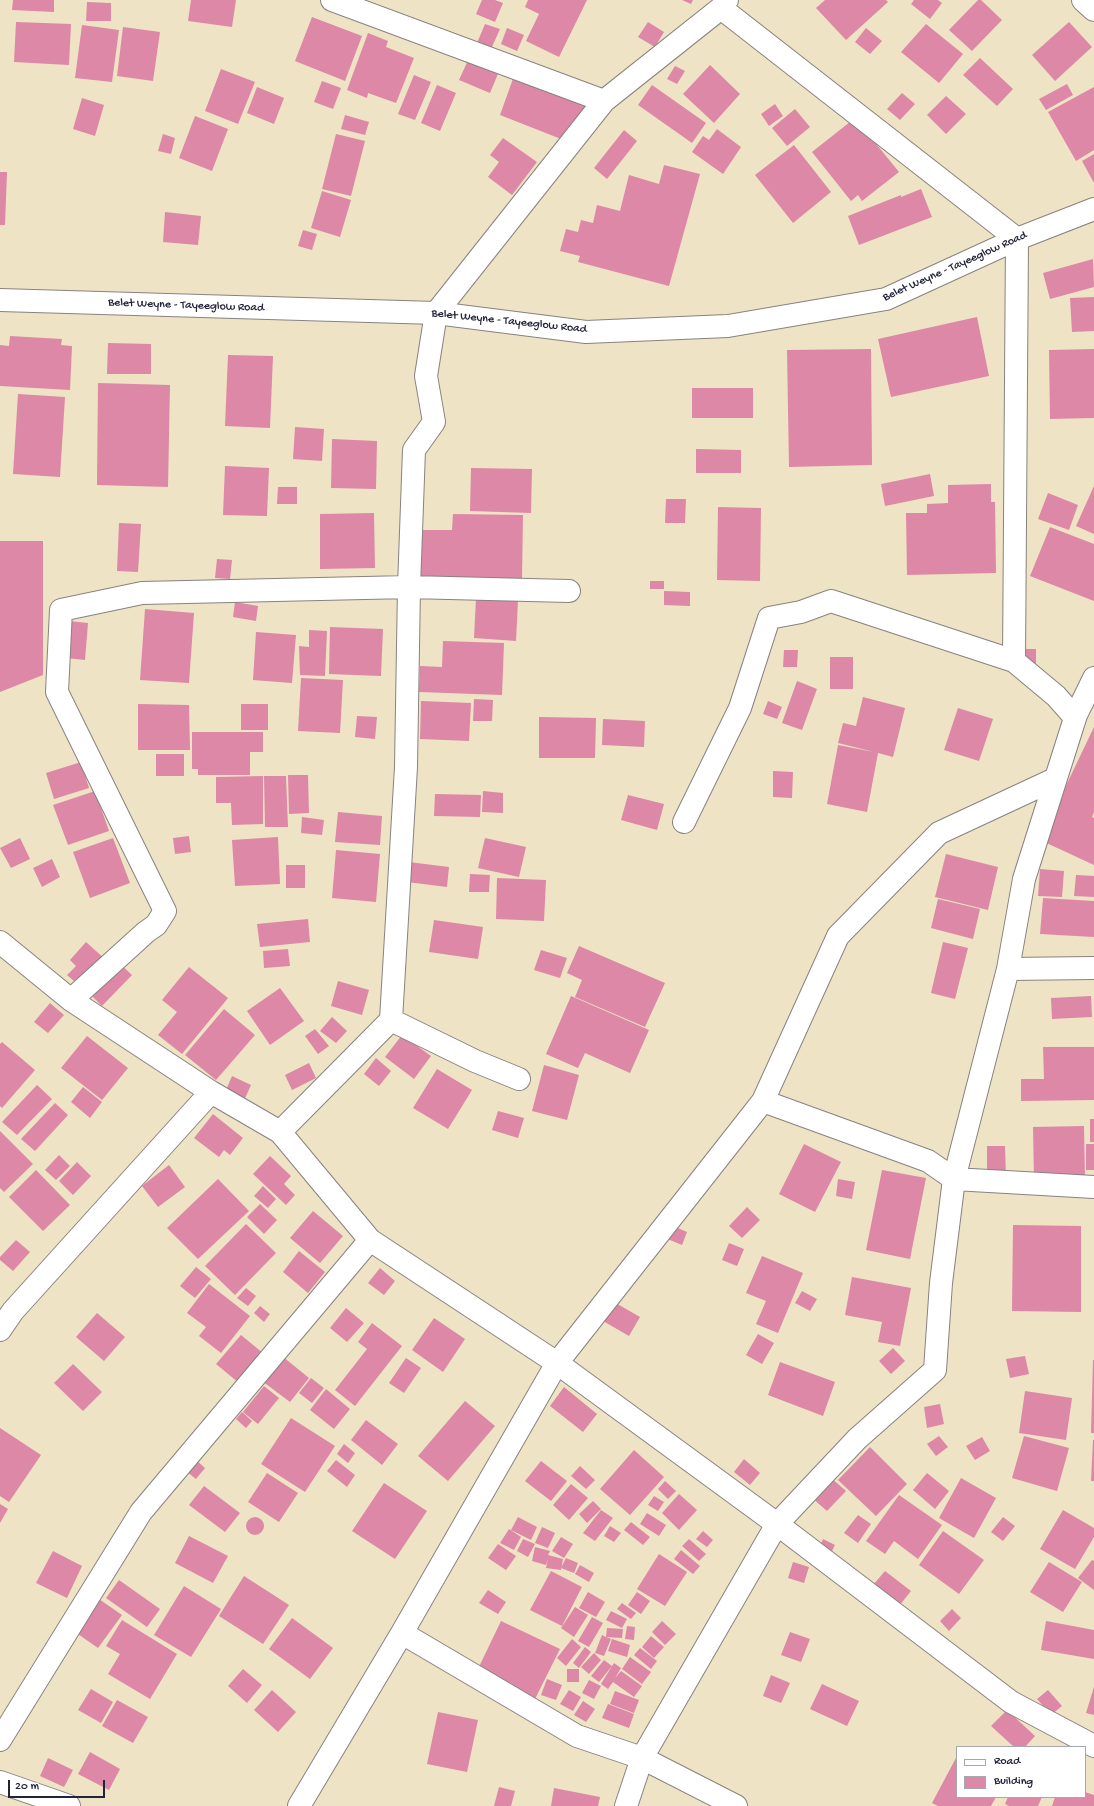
<!DOCTYPE html>
<html>
<head>
<meta charset="utf-8">
<style>
	body { margin:0 }
	#map { position:relative; width:1094px; height:1806px; overflow:hidden; background:#eee3c5; font-family:"Gochi Hand",sans-serif }
	canvas { display:block }
	.legend { position:absolute; left:956px; top:1746px; width:130px; height:52px; box-sizing:border-box; background:#fff; border:1px solid #a7a7b1; margin:0; padding:5px 7px; list-style:none; font-size:12px; color:#22223b }
	.legend li { display:flex; align-items:center; gap:8px; height:20px }
	.legend b { width:20px; border:1px solid #a7a7b1 }
	.scale { position:absolute; left:8px; top:1780px; width:97px; height:18px; box-sizing:border-box; border:2px solid #22223b; border-top:0; padding-left:5px; font-size:12px; line-height:14px; white-space:nowrap; color:#22223b; -webkit-text-stroke:3px #fff; paint-order:stroke }
</style>
</head>
<body>
<div id="map">
<canvas width="1094" height="1806"></canvas>
<ul class="legend">
<li><b style="height:5px;background:#fff"></b>Road</li>
<li><b style="height:11px;background:#dd88a6"></b>Building</li>
</ul>
<div class="scale">20 m</div>
</div>
<script>
const g = document.querySelector('canvas').getContext('2d');
g.lineJoin = 'round';
function paint(path, color) {
  g.fillStyle = color;
  g.fill(path, 'evenodd');
}
function stroke(path, color, width, dash) {
  g.strokeStyle = color;
  g.lineWidth = width;
  g.lineCap = dash ? 'butt' : 'round';
  g.setLineDash(dash || []);
  g.stroke(path);
}
function write(font, color, halo, rows, align = 'center') {
  g.font = font + ' "Gochi Hand",sans-serif';
  g.lineWidth = 3;
  g.setLineDash([]);
  g.textBaseline = 'middle';
  g.strokeStyle = halo;
  g.fillStyle = color;
  for (const [text, x, y, turn = 0] of rows) {
    g.save();
    g.translate(x, y);
    g.rotate((+turn || 0) * Math.PI / 180);
    g.textAlign = isNaN(turn) ? turn : align;
    if (halo) g.strokeText(text, 0, 0);
    g.fillText(text, 0, 0);
    g.restore();
  }
}
paint(new Path2D(`
	M13,0H54V12L12,10Z
	M191,0H236L232,27L188,21Z
	M482,0H495L503,3L495,22L476,14Z
	M528,0H587L559,57L526,41L539,14L525,7Z
	M682,0H693L691,4Z
	M825,0H886L888,2L846,40L816,8Z
	M914,0H938L942,3L930,19L911,4Z
	M978,0H981L1002,20L972,51L949,30Z
	M87,2L111,3V21H86Z
	M312,17L362,36L345,81L295,61Z
	M16,22L71,24L69,65L14,62Z
	M648,22L664,32L655,47L638,37Z
	M1069,22L1092,47L1055,81L1032,55Z
	M485,24L500,29L491,49L477,43Z
	M926,24L963,54L939,83L901,52Z
	M82,25L119,30L112,82L75,78Z
	M123,27L160,32L153,81L117,76Z
	M507,28L524,35L517,51L501,44Z
	M866,28L882,41L870,54L855,42Z
	M368,33L388,41L386,47L414,58L396,103L368,93L367,98L347,90Z
	M470,56L500,69L490,93L459,80Z
	M980,58L1013,89L997,106L963,75Z
	M710,65L740,94L714,123L683,94Z
	M675,66L685,71L677,84L667,79Z
	M221,69L255,82L238,124L205,111Z
	M414,75L431,82L415,120L398,114Z
	M514,76L593,105L561,139L500,115Z
	M322,81L341,88L333,109L314,102Z
	M1067,84L1073,95L1046,110L1039,99Z
	M437,85L456,93L440,131L421,123Z
	M652,85L706,123L692,143L638,105Z
	M257,87L284,98L274,124L247,113Z
	M1094,87V150L1076,161L1048,112Z
	M902,93L915,104L900,120L887,109Z
	M946,96L966,114L946,134L927,115Z
	M82,98L104,105L95,136L73,129Z
	M775,104L783,116L769,126L761,114Z
	M795,109L810,127L787,146L772,128Z
	M345,115L369,122L365,135L341,129Z
	M195,116L228,129L212,171L179,158Z
	M855,118L899,172L862,201L858,195L851,201L812,152Z
	M717,129L741,147L723,174L692,152L703,136L709,140Z
	M624,130L637,141L607,179L594,168Z
	M163,134L175,138L171,154L158,151Z
	M336,134L365,141L351,196L322,189Z
	M503,138L537,162L512,195L488,177L499,162L490,155Z
	M794,145L831,192L793,223L755,175Z
	M1094,154V183L1082,161Z
	M664,165L700,174L669,286L578,262L580,256L560,251L566,229L578,232L581,220L593,223L597,205L620,211L629,175L659,184Z
	M0,172H7L5,225H0Z
	M921,189L932,217L859,245L848,216L901,195V197Z
	M322,191L351,200L340,237L311,228Z
	M165,212L201,216L198,245L163,242Z
	M303,230L317,234L312,250L298,246Z
	M1093,259L1094,287L1050,299L1043,273Z
	M1094,297V331L1072,332L1070,298Z
	M977,317L989,376L891,397L878,339Z
	M10,336L62,339L61,345L72,346L70,390L0,386V345L9,346Z
	M108,343L151,344V374H107Z
	M871,349L872,465L789,467L787,350Z
	M1094,349V418L1050,419L1049,350Z
	M228,355L273,356L270,428L225,426Z
	M98,383L170,385L168,487L97,485Z
	M692,388H753V418H692Z
	M18,394L65,397L60,477L13,474Z
	M295,427L324,429L322,461L293,459Z
	M332,439L377,441L376,489L331,488Z
	M696,449L741,450V473H696Z
	M225,466L269,468L267,516L223,515Z
	M471,468L532,469L531,513L470,511Z
	M930,474L934,496L885,506L881,484Z
	M991,484V502H995L996,573L907,575L906,513H927V504L948,503V485Z
	M1094,486V534L1076,526Z
	M278,487H297V504H277Z
	M1048,493L1078,505L1069,530L1038,519Z
	M666,499H686L685,523H665Z
	M718,507L761,508L760,581L717,580Z
	M374,513L375,568L320,569V514Z
	M453,514L523,515L522,579L420,577V530H452Z
	M119,523L141,524L138,572L117,571Z
	M1050,527L1094,544V601L1030,576Z
	M0,541H43V675L0,692Z
	M217,559L232,560L230,579L215,578Z
	M650,581H664V589H650Z
	M664,591L690,592V606L664,605Z
	M476,598L518,600L516,641L474,638Z
	M235,602L258,606L256,621L233,617Z
	M145,609L194,613L189,683L140,680Z
	M69,621L88,623L85,660L66,658Z
	M330,627L383,629L381,676L329,674Z
	M309,630L327,631L325,676L300,675L299,646L309,647Z
	M256,632L296,635L292,683L253,680Z
	M443,641L504,643L502,695L419,692L420,666L442,667Z
	M1022,649H1036V665H1022Z
	M784,650H798L797,667H783Z
	M830,657H853V689H830Z
	M301,678L343,680L340,733L298,731Z
	M797,681L817,689L802,730L782,723Z
	M863,697L905,708L893,757L878,753L867,812L827,804L838,745L874,752L838,743L843,723L856,726Z
	M474,699L493,700L492,721H473Z
	M421,701L471,703L469,741L420,739Z
	M768,701L782,707L777,719L763,714Z
	M138,704L189,705L190,750H138Z
	M241,704H268V730H241Z
	M958,708L993,719L979,761L944,750Z
	M357,716L377,717L375,739L355,737Z
	M539,717L596,718L595,758H539Z
	M603,719L645,721L644,747L602,745Z
	M1094,727V812L1092,817L1094,818V865L1040,840Z
	M192,732H263V752H250V775H198V769H192Z
	M156,754H184V776H156Z
	M81,762L89,788L54,799L46,773Z
	M773,771L793,772L792,798L773,797Z
	M288,775H308L309,813L289,814Z
	M263,776V824L232,825L231,803H216V777Z
	M264,776H286L288,827H265Z
	M95,791L109,831L68,845L53,805Z
	M483,791L503,793V813L482,812Z
	M435,794L481,795L480,817L434,816Z
	M628,795L664,804L657,830L621,820Z
	M338,812L382,816L380,845L335,842Z
	M302,817L324,820L322,835L301,833Z
	M189,836L191,852L175,854L173,838Z
	M278,837L280,884L235,886L232,840Z
	M20,838L30,859L11,868L0,848Z
	M113,838L130,883L90,898L73,852Z
	M485,838L526,847L519,877L478,868Z
	M336,850L380,854L376,902L332,898Z
	M946,854L998,867L988,910L935,897Z
	M52,859L60,877L42,887L33,868Z
	M409,862L449,867L447,887L407,882Z
	M286,865H305V888H286Z
	M1040,869L1064,871L1062,897L1038,896Z
	M470,874L490,875L489,892H469Z
	M1076,875L1094,876V897L1074,896Z
	M497,878L546,880L544,921L496,919Z
	M1043,898L1094,901V937L1040,934Z
	M938,899L980,909L973,939L931,928Z
	M308,919L310,942L260,947L257,924Z
	M434,920L483,927L478,959L429,952Z
	M86,942L106,960L82,988L67,975L76,966L70,960Z
	M943,942L968,948L955,999L931,993Z
	M579,946L665,983L645,1027L575,997L582,980L567,973Z
	M288,949L290,966L264,968L263,951Z
	M541,950L567,958L560,978L534,970Z
	M117,961L132,975L102,1006L87,991Z
	M189,967L228,998L182,1054L158,1035L177,1012L162,1000Z
	M338,981L369,990L362,1015L331,1006Z
	M280,988L304,1021L270,1045L247,1011Z
	M571,996L649,1030L630,1073L585,1053L578,1068L546,1054Z
	M1091,996L1092,1017L1052,1019L1051,998Z
	M50,1003L64,1015L48,1033L34,1022Z
	M224,1009L255,1035L216,1080L185,1055Z
	M332,1017L347,1031L336,1043L320,1031Z
	M315,1029L329,1046L318,1054L305,1036Z
	M402,1035L431,1056L414,1079L385,1057Z
	M87,1036L128,1068L102,1100L61,1068Z
	M2,1042L35,1070L2,1108L0,1106V1044Z
	M1043,1047H1094V1100L1021,1101V1079H1044Z
	M376,1058L391,1071L379,1086L364,1074Z
	M309,1063L316,1078L292,1090L285,1075Z
	M544,1065L579,1075L567,1120L532,1111Z
	M437,1069L472,1090L448,1129L413,1108Z
	M232,1076L251,1085L242,1105L223,1097Z
	M37,1085L52,1099L17,1135L2,1122Z
	M83,1087L102,1102L90,1118L71,1102Z
	M55,1103L68,1115L35,1151L21,1139Z
	M498,1111L524,1118L518,1138L492,1130Z
	M213,1114L243,1138L230,1155L224,1150L219,1157L194,1138Z
	M1090,1119H1094V1142H1090Z
	M1084,1126L1085,1180L1034,1181L1033,1127Z
	M0,1131L33,1164L4,1192L0,1188Z
	M804,1144L841,1162L815,1212L779,1194Z
	M1086,1144H1094V1170H1086Z
	M987,1146H1005L1006,1177H987Z
	M59,1155L70,1166L56,1180L45,1170Z
	M270,1156L291,1176L284,1184L295,1195L286,1205L253,1174Z
	M77,1162L91,1176L73,1195L59,1181Z
	M169,1165L185,1187L158,1207L142,1186Z
	M36,1170L70,1205L43,1231L9,1197Z
	M882,1170L926,1178L910,1259L866,1250Z
	M218,1179L249,1211L198,1259L167,1228Z
	M838,1179L855,1182L852,1199L836,1196Z
	M263,1186L276,1199L268,1208L254,1196Z
	M260,1204L277,1220L264,1234L247,1217Z
	M747,1207L760,1220L742,1238L729,1226Z
	M313,1211L343,1236L320,1263L290,1238Z
	M246,1224L276,1253L235,1295L205,1266Z
	M671,1225L687,1232L682,1245L665,1238Z
	M1013,1225L1081,1226V1312L1012,1311Z
	M16,1240L30,1252L13,1271L0,1260V1257Z
	M729,1243L744,1249L737,1266L722,1260Z
	M299,1251L325,1272L308,1293L283,1272Z
	M762,1256L803,1273L778,1333L756,1324L766,1301L746,1293Z
	M196,1267L211,1279L195,1298L180,1286Z
	M380,1268L395,1281L384,1295L368,1283Z
	M852,1277L911,1288L900,1346L878,1342L882,1322L845,1315Z
	M209,1284L250,1316L221,1353L199,1336L206,1327L187,1313Z
	M246,1288L256,1296L248,1306L237,1298Z
	M802,1291L817,1299L810,1311L795,1303Z
	M614,1302L640,1317L629,1336L603,1321Z
	M260,1306L270,1314L264,1322L254,1313Z
	M346,1308L364,1323L347,1342L330,1328Z
	M97,1313L125,1337L104,1361L76,1337Z
	M434,1318L465,1339L443,1372L412,1350Z
	M372,1323L402,1346L355,1406L335,1390L367,1349L358,1342Z
	M758,1334L774,1343L762,1364L746,1355Z
	M241,1335L264,1354L239,1383L216,1364Z
	M893,1348L905,1361L891,1374L879,1361Z
	M282,1356L309,1378L290,1402L262,1381Z
	M1025,1356L1029,1374L1010,1378L1006,1359Z
	M406,1358L421,1368L404,1393L389,1383Z
	M1093,1360H1094V1433H1091Z
	M780,1362L835,1382L823,1416L768,1395Z
	M73,1364L102,1392L83,1411L54,1383Z
	M311,1378L324,1388L312,1403L299,1393Z
	M264,1386L279,1398L258,1424L243,1412Z
	M564,1387L597,1414L583,1432L550,1406Z
	M326,1389L350,1409L334,1429L310,1410Z
	M1025,1391L1072,1398L1066,1440L1019,1433Z
	M465,1401L495,1426L448,1481L418,1456Z
	M940,1404L944,1424L927,1428L924,1407Z
	M242,1412L252,1421L246,1428L236,1419Z
	M291,1418L335,1446L305,1492L261,1464Z
	M366,1420L398,1444L382,1465L351,1440Z
	M0,1428L41,1455L9,1502L0,1496Z
	M939,1436L948,1447L936,1456L927,1444Z
	M1024,1436L1069,1448L1057,1491L1012,1478Z
	M982,1437L990,1451L975,1460L966,1446Z
	M1093,1440H1094V1481H1091Z
	M344,1444L355,1453L348,1463L337,1454Z
	M870,1447L907,1484L876,1516L838,1480Z
	M634,1450L664,1477L630,1515L600,1489Z
	M744,1459L760,1473L750,1485L734,1472Z
	M196,1460L205,1468L196,1479L187,1472Z
	M336,1460L355,1475L347,1487L327,1471Z
	M541,1461L567,1481L551,1501L525,1481Z
	M580,1466L595,1480L586,1489L571,1476Z
	M267,1473L298,1493L279,1522L248,1502Z
	M927,1473L949,1491L935,1509L913,1490Z
	M830,1477L846,1491L827,1511L811,1497Z
	M961,1478L996,1498L974,1538L939,1518Z
	M665,1481L676,1491L668,1499L658,1489Z
	M384,1483L427,1511L395,1559L352,1531Z
	M571,1484L588,1498L569,1520L553,1505Z
	M204,1486L240,1513L225,1532L189,1505Z
	M679,1494L697,1510L679,1530L662,1513Z
	M899,1495L942,1525L918,1559L894,1541L885,1554L866,1541Z
	M654,1496L664,1502L658,1511L648,1505Z
	M593,1501L601,1509L587,1523L579,1514Z
	M0,1504L8,1509L0,1523Z
	M601,1510L613,1518L595,1541L583,1533Z
	M1063,1510L1094,1528V1537L1075,1569L1040,1549Z
	M647,1513L666,1525L659,1536L640,1524Z
	M858,1515L871,1524L858,1543L844,1533Z
	M246 1526a9 9 0 1 1 18 0a9 9 0 1 1-18 0Z
	M518,1517L537,1527L531,1540L511,1530Z
	M1003,1517L1015,1526L1003,1541L991,1532Z
	M631,1522L650,1537L643,1545L624,1530Z
	M610,1526L621,1533L614,1542L604,1536Z
	M542,1527L555,1533L548,1548L535,1543Z
	M509,1529L521,1537L514,1550L500,1543Z
	M703,1531L713,1540L707,1547L696,1539Z
	M943,1531L984,1560L959,1594L919,1565Z
	M189,1536L228,1556L213,1583L175,1563Z
	M561,1537L573,1544L564,1558L552,1551Z
	M523,1539L535,1544L528,1557L517,1551Z
	M689,1539L706,1554L699,1561L682,1546Z
	M823,1539L835,1545L831,1553L820,1546Z
	M498,1544L516,1556L506,1570L488,1558Z
	M535,1547L550,1551L548,1555L563,1559L561,1570L546,1568L548,1559L546,1565L532,1561Z
	M681,1550L700,1566L693,1574L674,1559Z
	M53,1551L82,1566L67,1598L36,1583Z
	M659,1554L687,1572L665,1606L637,1589Z
	M566,1558L578,1563L574,1573L561,1568Z
	M1092,1560L1094,1561V1590L1078,1578Z
	M793,1562L809,1567L804,1583L788,1578Z
	M1049,1562L1082,1582L1063,1612L1030,1592Z
	M580,1565L594,1573L589,1582L575,1574Z
	M551,1571L582,1587L562,1626L530,1610Z
	M885,1571L911,1591L899,1606L873,1585Z
	M244,1576L289,1605L263,1644L219,1616Z
	M119,1580L160,1609L147,1627L106,1598Z
	M184,1586L221,1609L191,1657L154,1635Z
	M488,1590L506,1602L498,1614L479,1603Z
	M588,1592L605,1602L596,1617L579,1608Z
	M637,1592L650,1601L641,1614L628,1605Z
	M99,1599L122,1615L98,1648L75,1632Z
	M622,1603L636,1613L631,1619L617,1609Z
	M575,1607L588,1615L574,1637L561,1628Z
	M952,1609L961,1618L949,1631L940,1621Z
	M611,1611L627,1619L622,1628L606,1620Z
	M592,1617L603,1623L589,1647L578,1641Z
	M292,1618L333,1648L310,1679L269,1649Z
	M122,1620L177,1654L150,1699L108,1674L120,1654L106,1646Z
	M501,1621L560,1649L535,1699L477,1671Z
	M662,1621L676,1634L665,1645L652,1632Z
	M1046,1621L1094,1630V1659L1041,1650Z
	M627,1626L635,1627L634,1640L625,1639Z
	M607,1628L623,1629L622,1638L606,1637L611,1639L604,1656L595,1653L602,1635L606,1637Z
	M790,1632L810,1639L801,1662L781,1655Z
	M651,1636L664,1647L654,1658L642,1647Z
	M572,1639L581,1647L566,1666L557,1658Z
	M612,1639L630,1645L627,1657L608,1651Z
	M585,1647L591,1652L579,1668L573,1663Z
	M640,1648L657,1661L651,1669L634,1655Z
	M594,1653L601,1660L589,1674L581,1667Z
	M630,1657L651,1672L642,1684L622,1669Z
	M604,1660L612,1666L614,1663L621,1668L615,1678L621,1671L642,1686L634,1697L613,1682L608,1689L601,1684L612,1666L599,1682L591,1676Z
	M243,1669L262,1685L247,1703L228,1686Z
	M567,1669H579V1682H567Z
	M771,1675L790,1683L781,1703L763,1696Z
	M547,1679L562,1685L556,1700L541,1695Z
	M589,1680L601,1686L594,1699L582,1693Z
	M822,1684L859,1701L847,1726L810,1709Z
	M1094,1687V1715L1086,1713Z
	M91,1689L113,1702L101,1723L78,1710Z
	M272,1690L296,1712L278,1732L254,1710Z
	M569,1690L581,1697L573,1711L560,1704Z
	M1048,1690L1062,1706L1051,1715L1037,1699Z
	M615,1691L639,1700L634,1713L610,1704Z
	M117,1700L148,1717L133,1743L102,1726Z
	M583,1701L595,1709L586,1722L574,1715Z
	M608,1704L634,1714L629,1728L602,1718Z
	M1007,1710L1035,1736L1025,1747H1014L991,1726Z
	M438,1712L478,1720L467,1772L427,1764Z
	M90,1752L120,1769L109,1790L78,1774Z
	M957,1756V1797H996L991,1806H938L932,1803Z
	M48,1758L73,1770L64,1787L40,1776Z
	M499,1787L515,1791L511,1806H494Z
	M554,1788L600,1797L598,1806H551Z
	M1085,1792L1094,1795V1806H1052L1055,1797H1085Z
	M1008,1797H1042L1038,1806H1009L1005,1804Z`), '#dd88a6');
const minor = new Path2D(`
	M332,0L604,101
	M1083,0L1094,10
	M721,8L1017,239L1014,661L1056,696L1071,713L1076,715
	M684,822L740,708L769,618L801,612L831,601L1014,661
	M0,942L71,1000L211,1092L280,1132L370,1240L557,1363L777,1524L1011,1702L1094,1746
	M1008,969L1094,968
	M71,1000L146,932L156,925L165,911L57,692L61,610L142,593L409,587L569,591
	M391,1020L475,1061L519,1079
	M763,1101L928,1161L954,1179L1094,1187
	M280,1132L391,1020L406,767L409,587L414,450L434,422L426,376L436,313L604,101L721,8L727,0
	M0,1330L13,1311L211,1092
	M402,1633L577,1736L642,1758L736,1806
	M0,1740L141,1512L370,1240
	M0,1782L69,1806
	M299,1806L402,1633L557,1363L763,1101L838,936L939,833L1055,779
	M626,1806L642,1758L777,1524L857,1439L935,1370L941,1283L954,1179L1008,969L1024,879L1076,715L1094,678`);
const major = new Path2D(`
	M0,300L436,313L586,332L728,326L886,299L1017,239L1094,209`);
stroke(minor, '#888280', 24);
stroke(major, '#888280', 24);
stroke(minor, '#fff', 22);
stroke(major, '#fff', 22);
write('12px', '#22223b', '#fff', [
	["Belet Weyne - Tayeeglow Road",955,267,-24],
	["Belet Weyne - Tayeeglow Road",186,306,2],
	["Belet Weyne - Tayeeglow Road",509,322,6]
]);
</script>
</body>
</html>
